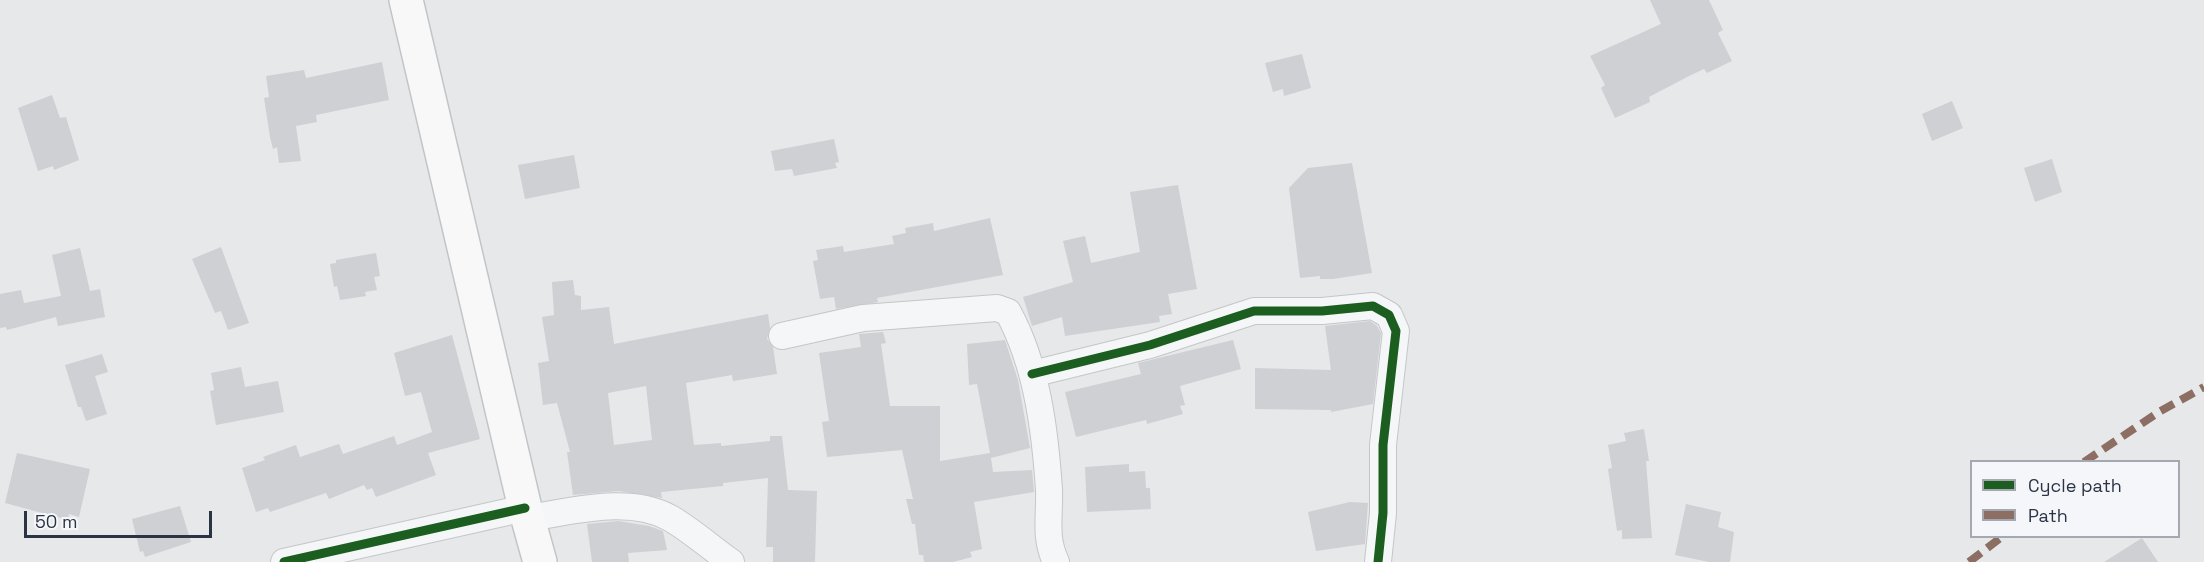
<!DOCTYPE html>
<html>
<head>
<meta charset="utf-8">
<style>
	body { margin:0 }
	#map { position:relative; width:2204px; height:562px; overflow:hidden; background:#e6e8ea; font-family:"Space Grotesk",sans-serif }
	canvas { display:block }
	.legend { position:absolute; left:1970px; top:460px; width:210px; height:78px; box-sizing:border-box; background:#f4f6f9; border:2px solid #a4a8b1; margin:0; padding:8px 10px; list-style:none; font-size:18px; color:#2b3445 }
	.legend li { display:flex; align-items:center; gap:12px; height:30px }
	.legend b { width:30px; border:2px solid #a4a8b1 }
	.scale { position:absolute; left:24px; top:511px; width:188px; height:27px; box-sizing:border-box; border:3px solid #2b3445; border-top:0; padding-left:8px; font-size:18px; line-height:21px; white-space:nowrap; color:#2b3445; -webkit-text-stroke:4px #f4f6f9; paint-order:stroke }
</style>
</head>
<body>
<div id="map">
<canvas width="2204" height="562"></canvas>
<ul class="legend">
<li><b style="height:8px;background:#1b5e20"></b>Cycle path</li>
<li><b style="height:8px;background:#8d6e63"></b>Path</li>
</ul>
<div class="scale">50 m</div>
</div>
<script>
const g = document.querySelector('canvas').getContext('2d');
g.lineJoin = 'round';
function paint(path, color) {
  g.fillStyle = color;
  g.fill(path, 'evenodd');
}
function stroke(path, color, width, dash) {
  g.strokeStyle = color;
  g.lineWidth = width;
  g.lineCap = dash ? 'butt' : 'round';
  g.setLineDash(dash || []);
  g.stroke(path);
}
paint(new Path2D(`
	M1650,0H1709L1723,30L1718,33L1732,61L1707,73L1704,69L1691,75L1649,97L1650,102L1615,118L1601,88L1605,85L1590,56L1661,24Z
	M1302,54L1311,88L1284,96L1283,89L1273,92L1265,63Z
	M382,62L389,100L316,115L317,122L296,126L301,161L279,163L277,147L273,149L270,137L264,98L269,97L266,76L304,70L306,78Z
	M52,95L60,118L66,117L79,160L54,170L53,166L38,171L18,108Z
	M1952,101L1963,128L1932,141L1922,114Z
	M834,139L839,162L835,163L837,168L794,176L792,169L775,171L771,151Z
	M574,155L580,188L525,199L518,165Z
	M2052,159L2062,192L2035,202L2024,168Z
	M1352,163L1372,273L1333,279H1320V276L1300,278L1289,188L1308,168Z
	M1178,185L1197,289L1168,294L1172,314L1159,316L1160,322L1065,336L1062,317L1032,326L1023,297L1073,282L1063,241L1085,236L1091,263L1140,252L1130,192Z
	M990,218L1003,275L877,298L878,302L836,309L834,297L820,299L813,261L818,260L816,250L843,246L844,252L894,244L892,236L906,233L905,228L933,223L934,231Z
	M221,247L249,323L228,330L221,311L215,313L192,259Z
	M80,248L90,291L100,289L105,317L58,326L56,317L7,330L6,327L0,328V294L21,290L24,303L61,296L52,255Z
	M376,253L380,276L374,277L377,290L365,292L366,296L340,300L337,286L334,287L330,264L336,263V260Z
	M573,280L575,295L581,296V310L609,307L614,344L768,314L770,328L767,339L773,347L777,374L733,381L732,375L686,383L694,445L721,443V446L770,441V436H782L788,490L817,491L815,562H773V547H766L768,478L723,483V486L661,492L662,498L619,491L573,495L567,452H570L557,403L543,405L538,363L549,361L542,317L554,315L552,282ZM646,386L652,440L614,445L608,393Z
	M1370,321L1377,326L1381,333L1373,404L1331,412V410L1255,409V368L1331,370L1325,326Z
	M883,332L886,343L881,344L890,406H940V461L990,453L977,384L969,385L967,344L1005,340L1018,380L1030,448L991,458L993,472L1032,470L1034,492L974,502L982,549L970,552L972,557L953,562H924L923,555H919L915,524H912L906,499H913L902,450L827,457L822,422L829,421L819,353L861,347L859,334Z
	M452,335L480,439L428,453L436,475L376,497L372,488L367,490L364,485L329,499L326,493L270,512L268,508L256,512L242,468L265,460L263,457L296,445L300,457L339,444L343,454L394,436L397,445L432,432L421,392L405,396L394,353Z
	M1233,340L1241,369L1180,386L1185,405L1180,406L1183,414L1147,424L1146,420L1076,437L1065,392L1141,374L1138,363Z
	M102,354L108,372L95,376L107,414L86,421L81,407H78L65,365Z
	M241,367L245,387L278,381L284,412L216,425L210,391L214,390L211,373Z
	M1644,429L1649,461H1646L1652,538L1622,539V530L1617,531L1608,469L1612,468L1608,445L1626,441L1624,433Z
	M17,453L90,469L79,517L69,514L68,520L5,503Z
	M1129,464V472L1145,471L1146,488H1150L1151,509L1087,512L1085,467Z
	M1350,502L1368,503L1365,544L1316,551L1308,512Z
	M1686,504L1721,512L1718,527L1734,532L1730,562H1709L1675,555Z
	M180,506L191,542L145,557L143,551L140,552L132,519Z
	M618,521L649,526L663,531L667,550L628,553L629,562H592L587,524Z
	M2142,538L2158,562H2104Z`), '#ced0d3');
const minor = new Path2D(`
	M782,336L863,318L997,308L1008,312C1037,365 1045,430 1049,490C1050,516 1044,537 1056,562
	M1032,374L1150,345L1254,311H1322L1373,306L1389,315L1396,331L1383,445V513L1378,562
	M527,518C572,512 628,495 670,518C691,530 711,548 731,562
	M284,562L525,508`);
const primary = new Path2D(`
	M406,0L525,508L540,562`);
stroke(minor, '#c4c6c8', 28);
stroke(primary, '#c2c5c8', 36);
stroke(minor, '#f5f6f7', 26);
stroke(primary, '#f8f8f8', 33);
stroke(new Path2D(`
	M2084,462L2159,412L2204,387
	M1969,562L2003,536`), '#8d6e63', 8, [15, 8]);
stroke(new Path2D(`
	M1032,374L1150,345L1254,311H1322L1373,306L1389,315L1396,331L1383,445V513L1378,562
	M284,562L525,508`), '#1b5e20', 9);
</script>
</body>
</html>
